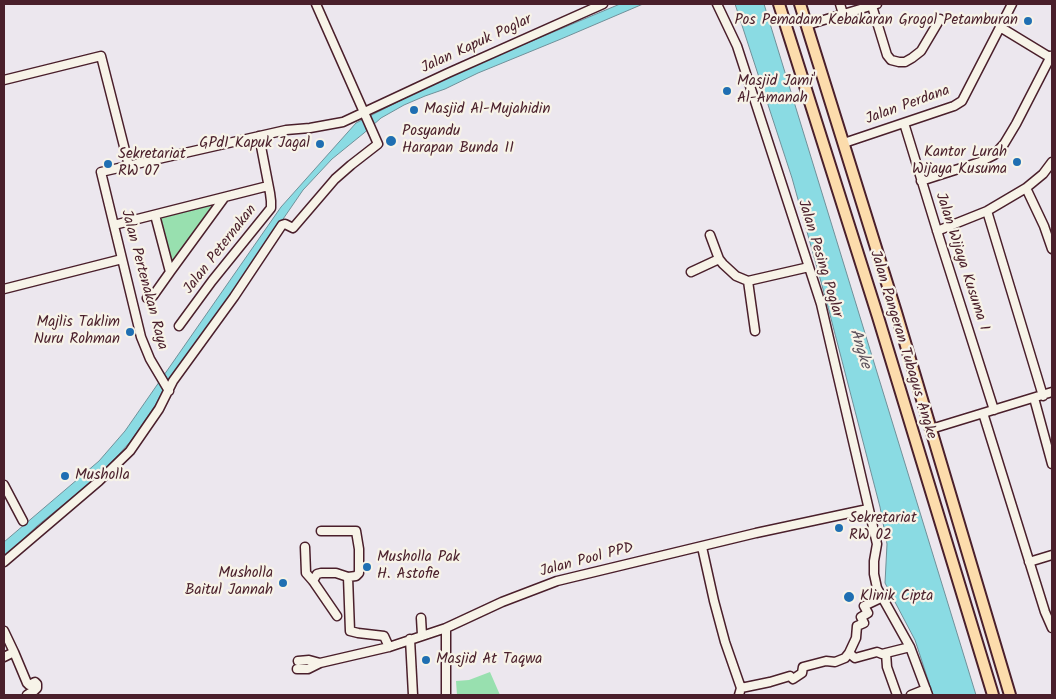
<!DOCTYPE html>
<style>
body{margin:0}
#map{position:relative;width:1056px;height:699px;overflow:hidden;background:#ece7ee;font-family:Kalam,sans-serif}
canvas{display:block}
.frame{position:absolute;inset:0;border:5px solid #4a1f2b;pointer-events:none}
</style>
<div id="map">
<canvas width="1056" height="699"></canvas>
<div class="frame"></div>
</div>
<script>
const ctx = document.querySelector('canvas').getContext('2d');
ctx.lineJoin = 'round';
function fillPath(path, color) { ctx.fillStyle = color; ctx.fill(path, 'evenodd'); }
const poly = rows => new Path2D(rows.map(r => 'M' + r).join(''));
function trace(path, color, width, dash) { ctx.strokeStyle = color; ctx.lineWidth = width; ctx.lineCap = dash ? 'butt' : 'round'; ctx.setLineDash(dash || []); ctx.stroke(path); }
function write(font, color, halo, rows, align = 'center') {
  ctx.font = font + ' Kalam,sans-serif'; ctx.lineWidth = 4.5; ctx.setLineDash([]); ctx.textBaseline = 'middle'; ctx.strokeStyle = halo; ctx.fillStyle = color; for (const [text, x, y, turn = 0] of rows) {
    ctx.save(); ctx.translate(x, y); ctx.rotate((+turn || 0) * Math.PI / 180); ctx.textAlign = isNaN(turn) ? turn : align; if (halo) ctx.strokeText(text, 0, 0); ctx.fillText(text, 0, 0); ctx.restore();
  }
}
fillPath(poly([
 [212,202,213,210,177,261,169,261,156,216],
 [490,672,500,695,457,695,456,681,469,680]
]), '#98e0af');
const water = poly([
 [620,4,643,4,561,39,478,73,445,89,425,96,404,105,381,118,364,133,332,159,303,190,130,442,101,474,37,526,4,557,4,542,99,461,125,431,281,207,356,123,439,81,477,64,620,4],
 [735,4,764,4,976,695,933,695,915,640,885,583,887,544,880,507,828,307,792,178,735,4]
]);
fillPath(water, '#8adbe3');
trace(water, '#709099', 1);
const minor = poly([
 [717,4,737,46,821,304,877,544,874,561,874,574,877,588,910,647,928,695],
 [840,4,843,14],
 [872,6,887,55,891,60,899,62,905,62,912,58,921,51,940,19],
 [807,25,877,4],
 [1000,27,1046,55,1052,57],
 [4,80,101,56,129,166],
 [904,123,939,237,994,410],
 [844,143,954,106,962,101,1012,4],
 [921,181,980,162,994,155,1004,144,1016,124,1051,56],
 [1026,188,1044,226,1052,249],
 [987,211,1043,396],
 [114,225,268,186],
 [937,231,987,211,1026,188,1043,174,1052,162],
 [710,235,719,259,723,264,736,276,748,281],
 [170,272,224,198],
 [691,272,719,259],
 [4,289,122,259],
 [147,298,153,296,170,272,155,215],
 [179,326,212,281,271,208,271,201,270,193,259,136],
 [755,331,748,281,809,267],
 [169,391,150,359,141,337,101,172,286,130,310,128,343,122,448,73,603,4],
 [1034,398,1052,464],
 [983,413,1045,612,1052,628],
 [931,429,1052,392],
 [4,485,23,521],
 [305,547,306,573,313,581,337,616],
 [702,547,714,601,725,642,741,688,739,695],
 [4,562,99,481,130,451,159,409,173,381,234,297,282,225,285,224,293,228,335,179,351,165,378,144,316,4],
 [1029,562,1052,555],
 [348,577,350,631,358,633,384,636,389,647],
 [313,581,317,574,321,573,336,573,348,577,356,576,359,573,359,549,356,531,321,531],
 [421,618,422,635],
 [446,628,446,695],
 [4,631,14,652,27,683,29,685,35,682,37,684,37,688,35,690,27,695],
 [410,639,413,695],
 [849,653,855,658,877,652,882,654,910,647],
 [886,653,887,667,897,695],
 [4,657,14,652],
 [298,661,309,660,320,663],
 [297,669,308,669,320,663,389,647,446,628,502,602,557,581,756,533,868,509],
 [741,688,770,682,790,676,793,679,802,673,803,667,826,661,835,662,845,658,849,653,856,638,857,626,864,623,861,617,868,613,864,606,883,597],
 [911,695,926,689]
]);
const major = poly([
 [779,4,878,317,993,695],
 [800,4,896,312,1010,695]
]);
trace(minor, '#4a1f2b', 11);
trace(major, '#4a1f2b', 14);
trace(minor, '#f7f3e8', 8);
trace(major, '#fcdcac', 10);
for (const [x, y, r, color] of [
 [1028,21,5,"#1f6fb2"],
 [727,91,5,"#1f6fb2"],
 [414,110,5,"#1f6fb2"],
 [391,141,6,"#1f6fb2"],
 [320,144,5,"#1f6fb2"],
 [1017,162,5,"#1f6fb2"],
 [108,164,5,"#1f6fb2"],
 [130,332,5,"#1f6fb2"],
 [65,476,5,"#1f6fb2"],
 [839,528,5,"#1f6fb2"],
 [367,567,5,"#1f6fb2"],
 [283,583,5,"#1f6fb2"],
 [849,597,6,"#1f6fb2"],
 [426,660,5,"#1f6fb2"]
]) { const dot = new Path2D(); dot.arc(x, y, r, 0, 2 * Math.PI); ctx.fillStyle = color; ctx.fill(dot); trace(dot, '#f7f3e8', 2); }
write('15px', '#4a1f2b', '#f7f3e8', [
 ["Pos Pemadam Kebakaran Grogol Petamburan",1018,21,"right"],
 ["Masjid Jami'",737,82],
 ["Al-Amanah",737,99],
 ["Masjid Al-Mujahidin",424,110],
 ["Posyandu",402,132],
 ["Harapan Bunda II",402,149],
 ["GPdI Kapuk Jagal",310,144,"right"],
 ["Kantor Lurah",1007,153,"right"],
 ["Wijaya Kusuma",1007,170,"right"],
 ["Sekretariat",118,155],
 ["RW 07",118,172],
 ["Majlis Taklim",120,323,"right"],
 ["Nuru Rohman",120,340,"right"],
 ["Musholla",75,476],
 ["Sekretariat",849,519],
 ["RW 02",849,536],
 ["Musholla Pak",377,558],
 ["H. Astofie",377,575],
 ["Musholla",273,574,"right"],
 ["Baitul Jannah",273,591,"right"],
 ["Klinik Cipta",860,597],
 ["Masjid At Taqwa",436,660]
], 'left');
write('15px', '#4a1f2b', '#f7f3e8', [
 ["Jalan Kapuk Poglar",477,45,-25],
 ["Jalan Perdana",908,106,-20],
 ["Jalan Peternakan",221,250,-52],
 ["Jalan Pesing Poglar",819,259,73],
 ["Jalan Wijaya Kusuma I",961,262,72],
 ["Jalan Pertenakan Raya",143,280,75],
 ["Jalan Pangeran Tubagus Angke",902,345,73],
 ["Jalan Pool PPD",587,561,-15]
]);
write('italic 16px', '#5a4e59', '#f7f3e8', [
 ["Angke",859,349,73]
]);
</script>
